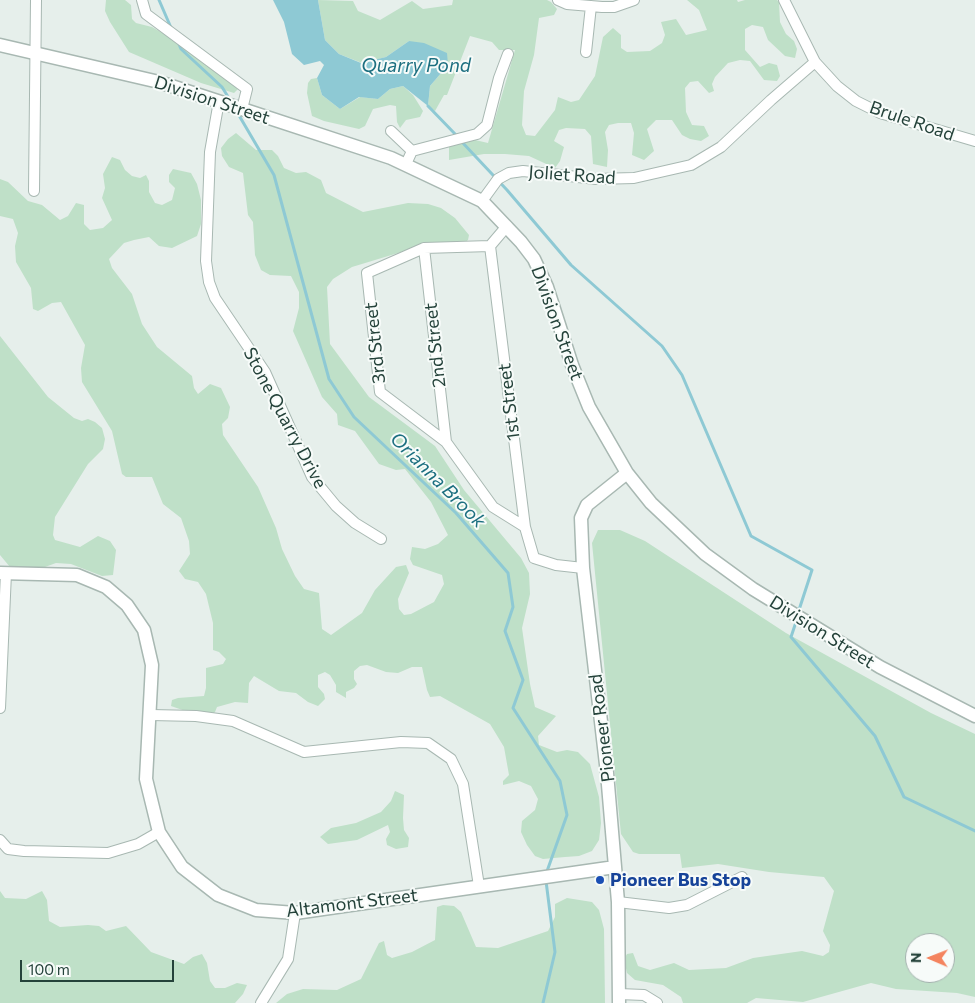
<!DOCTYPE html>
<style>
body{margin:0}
#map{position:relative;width:975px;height:1003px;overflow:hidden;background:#e6efeb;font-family:Commissioner,sans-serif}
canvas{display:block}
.north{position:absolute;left:905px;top:933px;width:50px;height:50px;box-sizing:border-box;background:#f7fbf9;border:1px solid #a3b1ad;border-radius:50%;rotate:271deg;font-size:14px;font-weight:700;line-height:20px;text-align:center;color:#24423a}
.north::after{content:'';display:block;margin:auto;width:18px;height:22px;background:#f4845f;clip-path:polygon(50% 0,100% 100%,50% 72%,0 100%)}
.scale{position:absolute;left:20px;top:960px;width:154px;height:22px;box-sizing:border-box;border:2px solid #24423a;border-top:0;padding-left:6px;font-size:15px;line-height:18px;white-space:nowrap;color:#24423a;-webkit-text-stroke:4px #f7fbf9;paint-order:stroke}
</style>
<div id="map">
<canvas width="975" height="1003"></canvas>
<div class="north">N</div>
<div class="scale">100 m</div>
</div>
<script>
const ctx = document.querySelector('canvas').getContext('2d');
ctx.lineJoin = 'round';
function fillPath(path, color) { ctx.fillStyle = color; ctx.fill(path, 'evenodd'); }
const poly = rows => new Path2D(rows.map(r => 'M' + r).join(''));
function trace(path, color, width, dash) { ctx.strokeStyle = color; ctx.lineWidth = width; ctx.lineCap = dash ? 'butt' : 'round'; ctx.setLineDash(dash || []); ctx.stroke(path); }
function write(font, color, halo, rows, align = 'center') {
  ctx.font = font + ' Commissioner,sans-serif'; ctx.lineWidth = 4; ctx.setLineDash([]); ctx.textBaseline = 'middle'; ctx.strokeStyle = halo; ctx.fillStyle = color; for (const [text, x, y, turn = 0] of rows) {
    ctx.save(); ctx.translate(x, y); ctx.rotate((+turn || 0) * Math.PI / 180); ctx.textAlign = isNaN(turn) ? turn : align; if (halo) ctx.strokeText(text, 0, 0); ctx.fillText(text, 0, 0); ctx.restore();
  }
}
fillPath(poly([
 [106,0,125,0,131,5,132,19,136,23,152,27,166,35,239,88,234,93,201,83,129,52,110,22,105,11],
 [318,0,353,1,358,11,380,20,412,1,423,9,452,5,453,0,547,0,551,2,557,9,554,15,539,18,534,55,524,91,522,125,526,135,535,136,555,110,558,97,571,102,579,100,595,76,603,37,613,28,621,35,621,48,627,52,650,51,662,43,665,35,661,22,676,19,686,35,707,30,699,10,687,0,737,0,738,2,745,0,777,0,779,2,780,22,786,34,794,41,797,49,795,58,785,56,768,40,763,27,752,25,745,29,745,50,760,67,769,63,777,65,780,76,777,81,764,80,750,61,740,60,728,63,715,77,712,84,714,91,709,93,698,81,690,82,685,88,686,112,692,125,704,126,709,136,701,141,690,139,682,135,672,120,656,120,647,129,654,151,644,160,632,155,634,133,631,123,618,123,609,125,605,132,608,150,607,167,593,164,591,136,585,129,566,128,559,130,554,141,564,147,560,161,555,168,529,156,505,154,484,154,449,160,449,145,475,140,488,143,515,50,499,50,492,42,470,36,447,95,444,95,435,111,428,106,430,86,448,65,409,41,386,57,362,63,339,54,325,40],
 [317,78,322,95,340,109,360,97,378,99,390,89,403,86,413,95,423,111,420,117,406,120,400,128,397,122,396,106,390,105,373,109,365,126,359,129,324,121,312,116,307,93,308,83,311,79],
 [236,133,256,150,272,150,278,156,284,168,296,173,306,172,321,180,326,193,363,212,408,203,428,204,441,208,455,218,469,235,468,240,462,245,431,243,352,267,333,279,327,287,330,344,369,397,435,446,464,490,521,558,529,573,530,594,522,628,530,684,535,707,556,716,538,736,539,745,557,752,567,750,578,752,590,764,599,797,601,823,599,840,592,851,579,856,565,857,543,859,535,856,527,845,521,832,522,821,535,810,538,799,531,786,519,781,503,785,503,781,509,775,504,747,490,724,440,696,430,697,427,690,422,667,412,667,398,673,386,672,367,665,360,666,354,671,354,679,357,684,354,688,346,692,346,698,336,692,336,685,330,675,325,672,318,675,318,687,324,694,325,699,318,706,308,702,296,693,279,691,254,676,249,683,248,703,235,702,217,707,215,712,210,716,191,713,171,706,172,700,178,698,204,696,206,688,206,668,223,664,226,659,219,652,213,650,213,623,206,594,198,582,185,579,179,571,190,554,189,541,181,518,163,504,152,477,126,477,122,474,112,431,82,382,81,368,85,345,61,302,52,303,38,311,33,309,31,288,16,262,15,246,18,233,13,219,0,216,0,179,8,182,28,201,42,205,60,220,68,216,76,203,84,205,84,224,90,230,103,228,112,220,102,198,105,188,103,174,112,157,120,160,125,170,132,176,140,178,146,175,149,181,149,192,155,203,162,205,172,200,175,188,169,182,169,175,173,169,191,173,197,184,201,200,201,224,197,236,172,248,159,246,149,237,134,240,124,243,109,259,112,268,132,294,142,324,157,347,192,376,194,388,198,394,210,384,221,388,230,407,228,418,222,424,223,435,258,487,276,528,282,549,295,576,304,589,319,593,322,629,331,635,362,613,375,590,396,567,406,565,409,573,398,599,399,609,404,615,411,614,434,602,444,584,442,575,413,565,410,559,412,547,425,549,438,544,448,535,431,502,405,469,396,470,379,464,355,431,338,425,337,414,322,397,293,331,299,308,299,292,291,276,270,275,261,270,255,255,253,222,248,215,243,173,229,167,222,156,221,148,228,139],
 [0,336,48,397,74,418,82,421,88,419,95,422,102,428,105,439,103,449,88,464,55,517,53,535,55,540,80,547,98,536,110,541,116,550,113,575,102,576,71,564,56,563,45,567,21,569,10,567,0,555],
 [598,530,620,530,645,541,786,633,931,713,975,734,975,997,957,993,896,989,871,983,803,1002,756,998,747,1003,683,1003,681,997,663,985,635,980,627,973,624,959,627,954,633,953,638,966,650,970,674,963,689,970,726,968,753,958,802,951,823,956,829,952,830,945,823,931,834,891,824,877,769,872,718,864,682,868,680,854,639,854,633,852,621,834,592,543],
 [915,943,945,943,945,973,915,973],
 [395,791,404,795,403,818,404,830,409,838,408,847,396,849,387,845,386,839,390,832,388,825,357,840,328,844,320,837,331,828,356,823,381,812,391,801],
 [0,891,5,898,26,899,42,891,47,900,49,921,60,927,88,925,99,926,106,931,126,926,151,952,184,964,193,957,202,954,207,963,210,981,215,988,225,988,237,983,247,985,243,994,235,1003,0,1003],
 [567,898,592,902,599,910,604,929,605,1003,276,1003,287,994,303,989,337,990,361,979,379,943,384,941,387,955,392,958,412,952,435,940,437,907,443,905,454,906,461,912,476,947,498,948,548,931,555,917,555,904]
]), '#bfe0c8');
fillPath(poly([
 [273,0,318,0,325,40,339,54,361,63,386,57,409,41,424,43,447,53,448,65,430,86,428,106,403,86,390,89,378,99,359,97,340,109,322,95,317,78,324,65,320,61,304,65,292,54,284,22]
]), '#8ec9d4');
trace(poly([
 [159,0,172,30],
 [178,42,181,49,222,87,230,100],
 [428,106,457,136],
 [237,112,274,175,329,379,354,417,456,513,508,573,513,607,505,631,523,680,513,708,560,781,567,815,546,874],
 [461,141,507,190,571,265,662,346,682,375,751,536,812,570,798,613],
 [797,619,791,637,875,736,904,797,975,831],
 [543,1003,555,952,546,881]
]), '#8ec9d4', 3);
const minor = poly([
 [142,0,146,14,247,89,242,109],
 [558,0,567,4,602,7,614,7,634,0],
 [784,0,815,62,837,86,856,101,880,113,975,141],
 [586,52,591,6],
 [219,101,210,152,206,261,209,282,215,298,265,372,312,477,336,506,355,523,381,539],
 [391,131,412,151],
 [406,164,412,151,477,134,487,125,499,78,508,54],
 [34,191,36,0],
 [482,201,498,179,509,173,523,171,596,179,634,178,691,165,721,147,771,100,815,62],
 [507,226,490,246,424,248,367,273,380,392,446,442,493,507,525,527],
 [490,246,525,527,534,558,556,565,583,568],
 [424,248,446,442],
 [0,708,6,573],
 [151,715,196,716,233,721,304,752,401,742,428,743,451,759,463,784,479,886],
 [0,840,8,849,24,851,108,853,138,844,159,832],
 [618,902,669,908,687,905,742,877],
 [619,994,644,995,657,1003],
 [261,1003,288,959,295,913]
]);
const tertiary = poly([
 [0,45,159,82,242,109,391,158,482,201,521,242,534,259,547,287,572,365,589,407,627,473,651,503,705,554,753,589,880,667,975,716],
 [0,573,77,575,106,587,127,605,144,630,152,665,146,779,159,832,182,867,218,895,256,910,295,913,615,867],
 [619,1003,618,902,607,773,583,568,581,518,587,505,627,473]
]);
trace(minor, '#a8b8b2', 12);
trace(tertiary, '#a8b8b2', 15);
trace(minor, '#fff', 10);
trace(tertiary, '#fff', 12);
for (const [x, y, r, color] of [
 [600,880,5,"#1a4fb4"]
]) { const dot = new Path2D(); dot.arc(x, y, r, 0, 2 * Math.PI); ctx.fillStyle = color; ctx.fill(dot); trace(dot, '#f7fbf9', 2); }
write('18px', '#24423a', '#f7fbf9', [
 ["Division Street",212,100,18],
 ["Brule Road",912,121,19],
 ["Joliet Road",572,175,4],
 ["Division Street",557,323,70],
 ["3rd Street",375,343,-96],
 ["2nd Street",435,345,-96],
 ["1st Street",509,402,-97],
 ["Stone Quarry Drive",285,418,62],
 ["Division Street",822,632,32],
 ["Pioneer Road",602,728,-97],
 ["Altamont Street",352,903,-7]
]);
write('bold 18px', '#164399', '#f7fbf9', [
 ["Pioneer Bus Stop",610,880]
], 'left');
write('italic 19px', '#1c6f80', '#f7fbf9', [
 ["Quarry Pond",416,66],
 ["Orianna Brook",438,480,45]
]);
</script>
